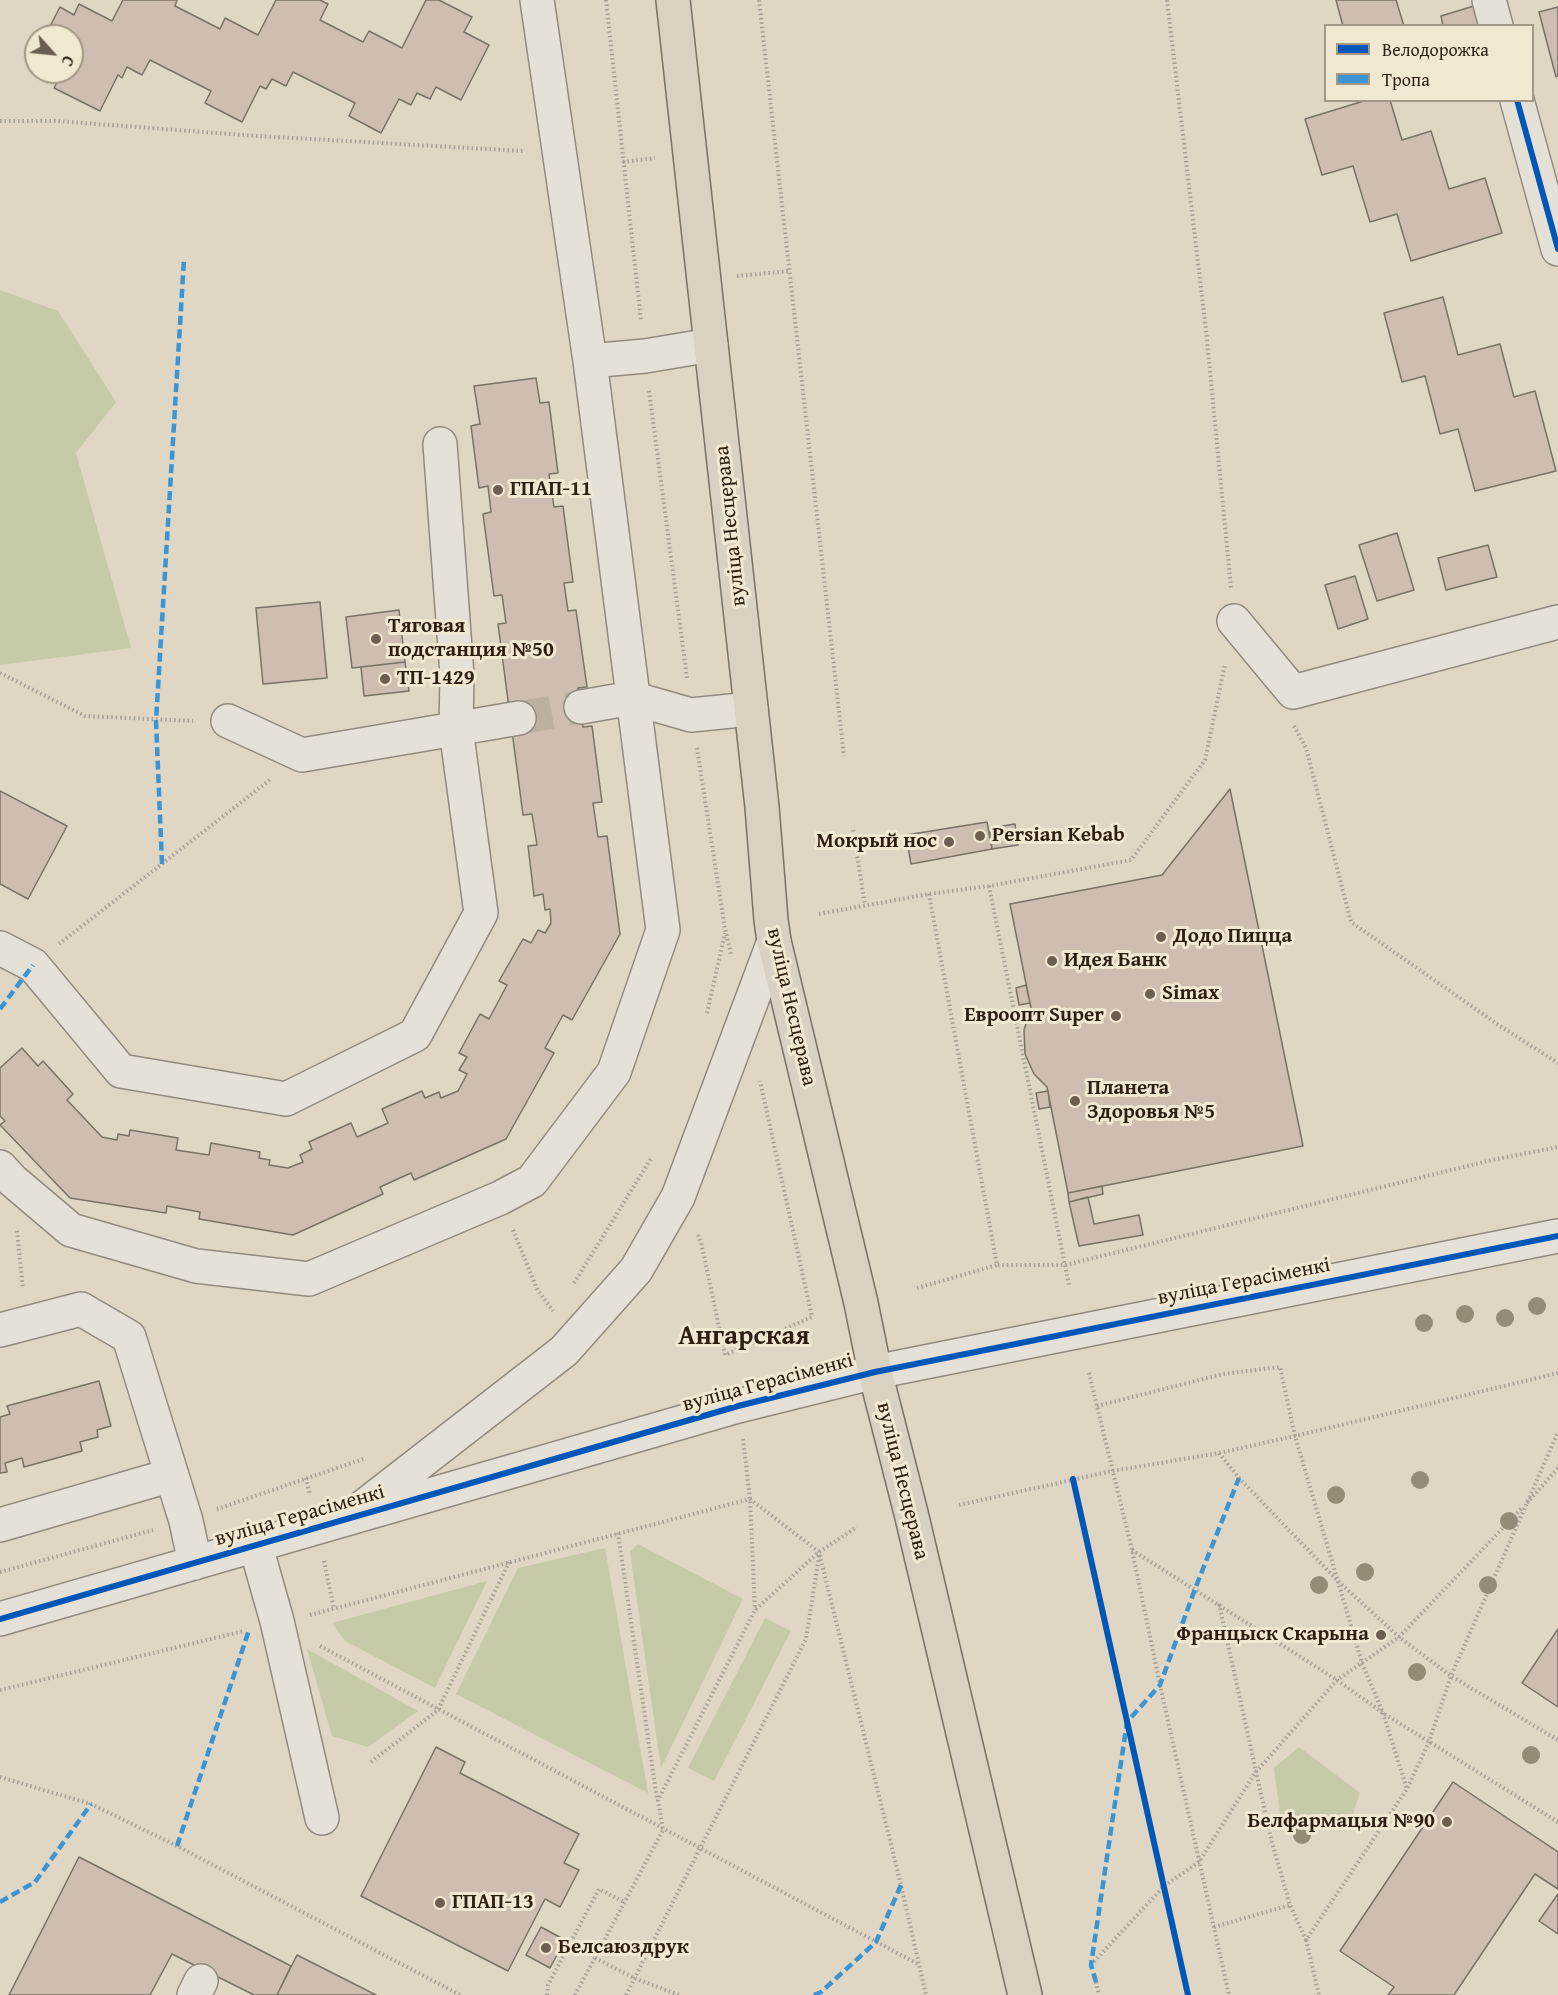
<!DOCTYPE html>
<meta charset="utf-8">
<style>
body{margin:0}
#map{position:relative;width:1558px;height:1995px;overflow:hidden;background:#dfd6c3;font-family:"Gentium Book Plus",serif}
canvas{display:block}
.legend{position:absolute;left:1324px;top:24px;width:210px;height:78px;box-sizing:border-box;background:#f1e8d1;border:2px solid #a39785;margin:0;padding:8px 10px;list-style:none;font-size:18px;color:#2e1e13}
.legend li{display:flex;align-items:center;gap:12px;height:30px}
.legend b{width:30px;border:2px solid #a39785}
.north{position:absolute;left:24px;top:24px;width:60px;height:60px;box-sizing:border-box;background:#f1e8d1;border:2px solid #a39785;border-radius:50%;rotate:117deg;font-size:16px;font-weight:700;line-height:24px;text-align:center;color:#2e1e13}
.north::after{content:'';display:block;margin:auto;width:21px;height:27px;background:#6c5e51;clip-path:polygon(50% 0,100% 100%,50% 72%,0 100%)}
</style>
<div id="map">
<canvas width="1558" height="1995"></canvas>
<ul class="legend">
<li><b style="height:8px;background:#0057b8"></b>Велодорожка</li>
<li><b style="height:8px;background:#3c94d3"></b>Тропа</li>
</ul>
<div class="north">С</div>
</div>
<script>
const ctx = document.querySelector('canvas').getContext('2d');
ctx.lineJoin = 'round';
function fillPath(path, color) { ctx.fillStyle = color; ctx.fill(path, 'evenodd'); }
const poly = rows => new Path2D(rows.map(r => 'M' + r).join(''));
function trace(path, color, width, dash) { ctx.strokeStyle = color; ctx.lineWidth = width; ctx.lineCap = dash ? 'butt' : 'round'; ctx.setLineDash(dash || []); ctx.stroke(path); }
function write(font, color, halo, rows, align = 'center') {
  ctx.font = font + ' "Gentium Book Plus",serif'; ctx.lineWidth = 6; ctx.setLineDash([]); ctx.textBaseline = 'middle'; ctx.strokeStyle = halo; ctx.fillStyle = color; for (const [text, x, y, turn = 0] of rows) {
    ctx.save(); ctx.translate(x, y); ctx.rotate((+turn || 0) * Math.PI / 180); ctx.textAlign = isNaN(turn) ? turn : align; if (halo) ctx.strokeText(text, 0, 0); ctx.fillText(text, 0, 0); ctx.restore();
  }
}
fillPath(poly([
 [0,290,58,311,116,402,76,453,131,648,0,665],
 [638,1544,743,1599,661,1768,630,1552],
 [605,1548,648,1793,456,1694,518,1568],
 [487,1581,435,1688,345,1641,332,1623],
 [765,1618,791,1631,714,1781,688,1768],
 [307,1649,418,1711,368,1747,332,1736],
 [1299,1747,1360,1793,1348,1828,1281,1821,1274,1768]
]), '#c7caa8');
const building = poly([
 [123,0,177,0,175,6,220,29,225,18,258,35,276,0,320,0,328,4,320,20,363,42,369,31,402,48,426,0,439,0,472,17,464,32,489,45,461,100,436,87,430,99,417,93,411,105,399,99,381,133,349,116,355,103,293,72,286,86,272,79,266,89,260,86,242,122,205,103,211,91,150,60,142,75,127,67,122,78,118,75,100,111,54,88,61,75,55,72,72,72,72,36,45,36,60,7,74,15,79,4,112,21,123,0],
 [1336,0,1396,0,1404,26,1343,26,1336,0],
 [1474,6,1479,26,1443,26,1441,16,1474,6],
 [1558,7,1558,76,1556,77,1539,12,1558,7],
 [1367,100,1390,100,1402,140,1431,131,1449,189,1485,178,1502,233,1411,261,1397,214,1370,222,1353,166,1322,175,1305,119,1367,100],
 [1443,297,1458,355,1500,344,1514,397,1535,391,1556,471,1475,491,1458,429,1440,434,1425,376,1402,382,1384,313,1443,297],
 [536,378,540,403,549,402,558,473,549,474,554,507,563,506,573,582,564,583,568,611,576,610,587,687,578,688,583,727,592,726,602,802,593,803,598,837,607,836,620,934,572,1020,563,1015,545,1048,554,1053,506,1139,414,1180,411,1173,380,1187,383,1194,293,1235,199,1219,200,1212,167,1206,166,1213,70,1198,0,1125,5,1121,0,1116,0,1068,22,1048,38,1066,43,1061,73,1094,67,1100,102,1137,117,1140,118,1134,129,1136,130,1130,178,1138,176,1150,209,1155,211,1143,260,1152,259,1158,270,1160,269,1165,288,1168,303,1162,300,1155,312,1149,309,1142,351,1123,357,1137,388,1123,382,1109,422,1091,425,1098,439,1092,441,1098,458,1091,467,1074,459,1070,467,1057,459,1053,480,1014,489,1019,507,985,499,981,523,939,531,943,538,930,545,933,551,923,550,909,545,910,543,894,534,896,528,846,537,845,532,814,523,815,498,624,506,623,502,595,494,596,483,514,491,512,488,486,479,488,471,426,480,424,474,386,536,378],
 [1397,533,1414,590,1377,601,1359,545,1397,533],
 [1488,545,1497,577,1446,590,1438,558,1488,545],
 [1355,576,1368,619,1338,629,1325,585,1355,576],
 [320,602,327,678,263,684,256,608,320,602],
 [399,610,405,662,352,668,346,617,399,610],
 [405,662,409,691,364,696,361,667,405,662],
 [1230,789,1303,1146,1068,1193,1047,1087,1034,1074,1025,1054,1024,1030,1031,1008,1010,904,1162,875,1230,789],
 [0,791,67,826,28,899,0,884,0,791],
 [987,822,992,849,911,864,906,835,987,822],
 [1015,824,1018,845,992,849,990,828,1015,824],
 [1026,985,1030,1003,1019,1005,1016,988,1026,985],
 [1048,1091,1050,1107,1039,1109,1036,1093,1048,1091],
 [1102,1186,1103,1194,1069,1202,1068,1193,1102,1186],
 [1088,1197,1094,1224,1139,1215,1143,1235,1079,1246,1069,1202,1088,1197],
 [99,1381,111,1426,97,1430,98,1437,80,1442,82,1451,24,1467,22,1458,5,1463,7,1472,0,1473,0,1417,10,1414,7,1406,99,1381],
 [1558,1629,1558,1707,1522,1683,1558,1629],
 [436,1747,465,1762,460,1773,579,1834,564,1863,579,1870,560,1907,545,1899,508,1971,361,1896,436,1747],
 [1453,1782,1558,1852,1558,1889,1535,1874,1454,1995,1388,1995,1394,1987,1340,1951,1453,1782],
 [79,1857,291,1966,277,1995,254,1995,172,1954,150,1995,9,1995,79,1857],
 [1558,1894,1558,1934,1539,1921,1558,1894],
 [541,1927,565,1940,550,1968,526,1955,541,1927],
 [297,1955,376,1995,277,1995,297,1955]
]);
fillPath(building, '#cdbeb1');
trace(building, '#797267', 1.5);
trace(poly([
 [519,718,581,707]
]), '#bcb1a0', 33, [33, 16]);
const minor = poly([
 [537,0,590,361,645,356,711,345],
 [1489,0,1496,26],
 [1517,100,1558,249],
 [1234,621,1293,692,1558,622],
 [581,707,632,698,691,715,751,709],
 [228,721,302,755,519,718],
 [0,948,33,965,121,1071,286,1099,415,1035,481,913,456,729,457,675,440,444],
 [0,1167,12,1180,71,1230,196,1266,309,1279,500,1198,532,1181,614,1072,663,930,590,361],
 [0,1330,81,1309,129,1337,186,1521,195,1563],
 [363,1507,564,1351,636,1270,678,1197,774,941],
 [0,1525,172,1475],
 [256,1547,277,1621,322,1818],
 [0,1619,738,1406,875,1372,1558,1236],
 [194,1995,201,1981]
]);
const major = poly([
 [673,0,762,807,771,920,774,941,861,1303,875,1372,911,1513,1025,1995]
]);
trace(minor, '#918b7f', 36);
trace(major, '#797267', 36);
trace(poly([
 [606,0,641,321],
 [759,0,844,756],
 [1167,0,1206,330,1231,588],
 [0,121,57,121,257,136,523,151],
 [623,162,655,158],
 [737,276,790,271],
 [649,391,687,678],
 [0,673,85,716,193,721],
 [1294,726,1306,748,1351,922,1500,1026,1558,1063],
 [697,748,725,929,731,954],
 [853,830,865,905],
 [989,886,1069,1285],
 [929,894,997,1265,1065,1265,1492,1160,1558,1147],
 [819,914,929,894,989,886,1131,860,1205,760,1225,664],
 [59,944,271,779],
 [707,1013,725,933],
 [513,1230,537,1289,553,1311],
 [17,1231,23,1289],
 [698,1235,701,1242,725,1355,812,1317,760,1081],
 [574,1283,652,1157],
 [917,1288,997,1265],
 [1089,1373,1132,1550,1160,1685,1229,1995],
 [1097,1406,1223,1374,1280,1367,1295,1436,1362,1663,1383,1713,1407,1789],
 [743,1439,750,1499,755,1610],
 [1219,1453,1239,1478,1339,1582,1399,1637,1451,1676,1558,1740],
 [306,1478,310,1495],
 [750,1499,819,1552,901,1885,926,1995],
 [1527,1503,1558,1468],
 [959,1505,1112,1471,1219,1453,1295,1436,1558,1373],
 [217,1509,366,1458],
 [618,1533,657,1799],
 [1132,1550,1337,1680,1383,1713,1558,1822],
 [324,1561,334,1609],
 [0,1572,153,1530],
 [1219,1604,1271,1839,1290,1905,1306,1940,1407,1789,1429,1742,1451,1676,1558,1432],
 [310,1615,750,1499],
 [320,1646,918,1964],
 [0,1690,244,1631],
 [371,1762,438,1710,509,1562],
 [0,1777,91,1804,177,1846,460,1995],
 [1214,1927,1290,1905],
 [1306,1940,1319,1995],
 [595,1958,634,1978,679,1995],
 [1091,1965,1164,1886,1199,1862,1255,1773,1337,1680,1399,1637,1522,1508],
 [1096,1982,1099,1995],
 [547,1995,548,1985,599,1889,624,1902],
 [575,1995,663,1830,658,1800,755,1610,819,1552,857,1527],
 [626,1995,806,1639,819,1556]
]), '#a49f97', 4, [1.5, 3]);
trace(minor, '#e6e1d7', 33);
trace(major, '#d9d2c3', 33);
trace(poly([
 [162,864,156,721,184,259],
 [0,1009,33,965],
 [177,1846,249,1630],
 [0,1902,35,1882,91,1804],
 [1096,1982,1091,1965,1127,1722,1160,1685,1195,1589,1239,1478],
 [814,1995,821,1992,876,1942,901,1885]
]), '#3c94d3', 4.5, [9, 4.5]);
trace(poly([
 [1517,100,1558,249],
 [1073,1479,1188,1995],
 [0,1619,738,1406,875,1372,1558,1236]
]), '#0057b8', 6);
ctx.fillStyle = '#948c77';
for (const [x, y] of [
 [1537,1306],
 [1465,1314],
 [1505,1318],
 [1424,1323],
 [1420,1480],
 [1336,1495],
 [1509,1521],
 [1365,1572],
 [1319,1585],
 [1488,1585],
 [1417,1672],
 [1531,1755],
 [1302,1835]
]) { ctx.beginPath(); ctx.arc(x, y, 9, 0, 2 * Math.PI); ctx.fill(); }
for (const [x, y, r, color] of [
 [498,490,6,"#6c5e51"],
 [376,639,6,"#6c5e51"],
 [385,679,6,"#6c5e51"],
 [980,836,6,"#6c5e51"],
 [949,842,6,"#6c5e51"],
 [1161,937,6,"#6c5e51"],
 [1052,961,6,"#6c5e51"],
 [1150,994,6,"#6c5e51"],
 [1116,1016,6,"#6c5e51"],
 [1075,1101,6,"#6c5e51"],
 [1381,1635,6,"#6c5e51"],
 [1447,1822,6,"#6c5e51"],
 [440,1903,6,"#6c5e51"],
 [546,1948,6,"#6c5e51"]
]) { const dot = new Path2D(); dot.arc(x, y, r, 0, 2 * Math.PI); ctx.fillStyle = color; ctx.fill(dot); trace(dot, '#f1e8d1', 2); }
write('bold 21px', '#2e1e13', '#f1e8d1', [
 ["ГПАП-11",510,490],
 ["Тяговая",388,627],
 ["подстанция №50",388,651],
 ["ТП-1429",397,679],
 ["Persian Kebab",992,836],
 ["Мокрый нос",937,842,"right"],
 ["Додо Пицца",1173,937],
 ["Идея Банк",1064,961],
 ["Simax",1162,994],
 ["Евроопт Super",1104,1016,"right"],
 ["Планета",1087,1089],
 ["Здоровья №5",1087,1113],
 ["Францыск Скарына",1369,1635,"right"],
 ["Белфармацыя №90",1435,1822,"right"],
 ["ГПАП-13",452,1903],
 ["Белсаюздрук",558,1948]
], 'left');
write('21px', '#2e1e13', '#f1e8d1', [
 ["вуліца Несцерава",731,526,-96],
 ["вуліца Несцерава",791,1007,77],
 ["вуліца Герасіменкі",1244,1282,-11],
 ["вуліца Герасіменкі",768,1383,-15],
 ["вуліца Несцерава",902,1481,76],
 ["вуліца Герасіменкі",300,1516,-16]
]);
write('bold 27px', '#2e1e13', '#f1e8d1', [
 ["Ангарская",744,1337]
]);
</script>
